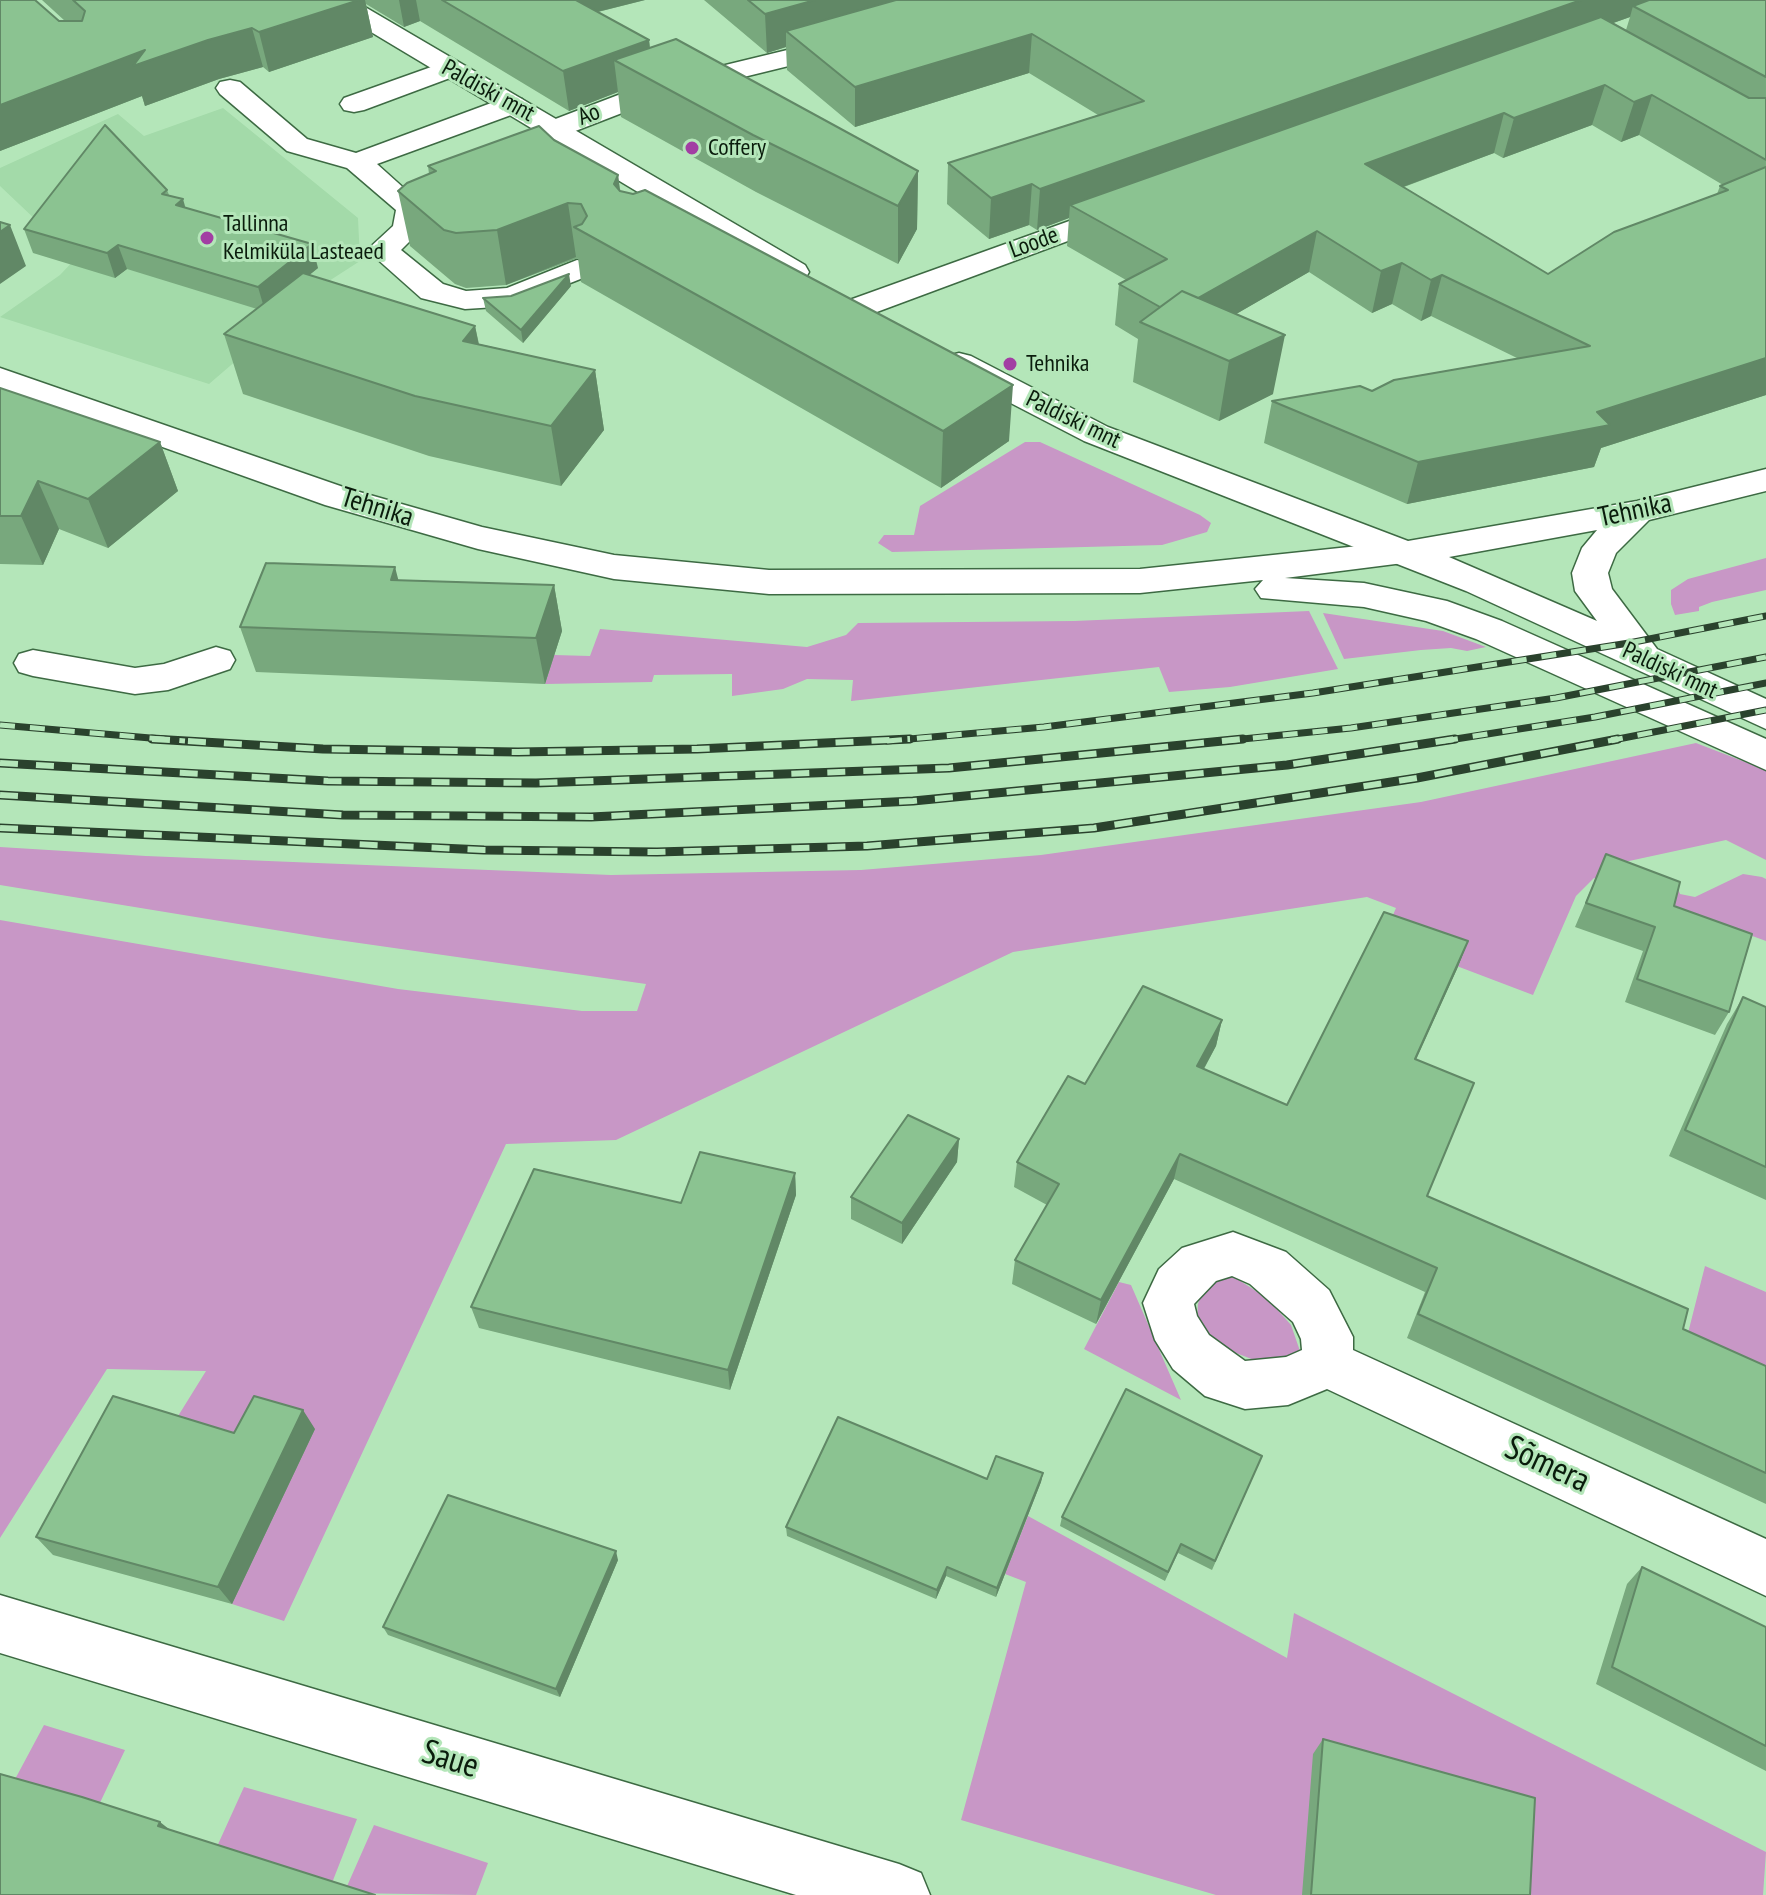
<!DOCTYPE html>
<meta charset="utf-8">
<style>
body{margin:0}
canvas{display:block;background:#b4e6b9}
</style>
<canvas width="1766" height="1895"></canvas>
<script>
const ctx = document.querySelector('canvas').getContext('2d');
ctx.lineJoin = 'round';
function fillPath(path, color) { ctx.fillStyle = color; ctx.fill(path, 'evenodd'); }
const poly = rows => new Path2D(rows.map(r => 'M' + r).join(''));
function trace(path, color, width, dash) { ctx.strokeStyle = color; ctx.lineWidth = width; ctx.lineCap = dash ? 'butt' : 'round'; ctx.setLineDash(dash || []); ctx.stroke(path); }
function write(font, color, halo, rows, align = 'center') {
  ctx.font = font + ' "PT Sans Narrow",sans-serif'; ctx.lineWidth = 6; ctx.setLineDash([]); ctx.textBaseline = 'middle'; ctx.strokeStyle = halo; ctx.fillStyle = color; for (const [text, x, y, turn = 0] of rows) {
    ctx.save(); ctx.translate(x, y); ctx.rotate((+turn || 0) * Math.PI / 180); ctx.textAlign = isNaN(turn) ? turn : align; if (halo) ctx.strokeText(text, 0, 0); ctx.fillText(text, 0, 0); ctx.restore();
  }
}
fillPath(poly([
 [223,108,358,218,360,261,329,281,209,384,0,317,60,275,76,258,0,186,0,168,118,114,144,136]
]), '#a3daa9');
fillPath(poly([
 [1025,442,1040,442,1200,515,1211,523,1207,532,1162,545,892,552,878,543,884,535,914,535,920,506],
 [1766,558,1766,590,1712,602,1699,607,1699,611,1675,615,1671,604,1671,590,1688,579],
 [1309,611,1338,669,1230,687,1169,692,1159,667,851,701,853,680,807,679,783,689,732,696,732,674,654,675,652,682,545,684,554,655,590,656,600,629,807,647,846,635,858,623,1074,621],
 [1323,613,1443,631,1486,647,1467,651,1451,648,1421,650,1344,659],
 [1696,743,1766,770,1766,860,1726,840,1606,866,1677,886,1680,894,1695,897,1743,874,1762,877,1766,879,1766,941,1594,878,1576,896,1533,995,1383,938,1396,908,1367,897,1013,952,616,1140,506,1144,284,1621,232,1604,246,1452,170,1429,206,1371,107,1369,0,1538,0,920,398,989,582,1011,637,1011,646,984,324,938,0,885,0,847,146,856,611,875,861,870,1041,855,1421,802],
 [1705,1266,1766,1292,1766,1368,1687,1337],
 [1234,1277,1267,1298,1291,1325,1300,1351,1294,1356,1277,1360,1254,1360,1213,1344,1197,1321,1198,1304,1202,1292,1216,1281],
 [1119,1282,1131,1285,1181,1400,1084,1349],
 [1028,1516,1287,1658,1294,1613,1766,1852,1763,1895,1216,1895,961,1820,1026,1582,1005,1574],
 [44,1725,125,1750,97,1809,13,1783],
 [244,1787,357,1819,330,1888,195,1895],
 [374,1825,488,1863,476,1895,344,1893]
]), '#c897c6');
const minor = poly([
 [845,36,854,38,858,44,854,50,666,96,565,135,555,137,545,135,541,129,545,123,647,84,845,36],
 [448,61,458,63,461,69,458,75,364,110,354,112,344,110,340,104,344,98,448,61],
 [230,80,240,82,307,139,356,153,502,99,512,97,522,99,526,105,522,111,377,164,426,208,422,229,401,250,443,284,466,291,507,288,577,260,588,262,592,269,588,276,512,306,465,309,421,298,367,250,393,226,396,210,347,168,287,151,220,94,216,88,220,82,230,80],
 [1125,201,1135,204,1140,210,1135,216,866,316,855,318,844,316,839,309,844,302,1125,201],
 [0,368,349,489,482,527,614,555,769,570,1140,569,1406,541,1419,545,1424,553,1419,561,1285,578,1364,583,1447,601,1502,621,1766,739,1766,770,1476,639,1426,621,1364,607,1261,598,1255,589,1263,580,1140,593,769,594,614,579,478,549,325,505,0,389,0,368],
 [216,647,230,651,235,660,230,669,168,690,135,694,33,676,19,672,14,663,19,654,33,650,135,668,164,664,216,647],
 [1233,1232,1286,1252,1329,1290,1353,1337,1353,1350,1766,1539,1766,1596,1327,1389,1288,1405,1245,1409,1205,1396,1173,1369,1155,1340,1143,1303,1159,1269,1182,1248,1233,1232],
 [1232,1276,1250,1284,1293,1322,1301,1339,1302,1350,1286,1357,1245,1361,1209,1335,1197,1316,1194,1304,1216,1281,1232,1276],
 [0,1595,899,1864,921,1873,930,1895,796,1895,0,1653,0,1595]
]);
const major = poly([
 [322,0,353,0,805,265,809,272,805,279,794,281,783,279,326,5,322,0],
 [959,353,971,356,1108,427,1408,541,1637,501,1766,469,1766,491,1649,520,1616,553,1608,573,1612,589,1657,649,1766,699,1766,729,1466,591,1084,441,947,370,943,363,947,356,959,353],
 [1597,530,1582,548,1572,573,1575,591,1597,621,1449,557,1597,530]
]);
trace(minor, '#3d6a43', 3);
trace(major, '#3d6a43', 3);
fillPath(minor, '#fff');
fillPath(major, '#fff');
const railFar1 = poly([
 [0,725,185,741],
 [887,741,1044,727,1313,693,1629,643,1766,616],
 [1223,741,1351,728,1556,698,1766,657],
 [1443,741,1595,717,1766,683],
 [1608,741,1766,710]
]);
const rail = poly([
 [152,739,323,749,518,752,697,749,910,739],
 [0,763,328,781,536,783,949,768,1243,739],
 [0,795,343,815,591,817,913,801,1287,765,1455,739],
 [0,828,484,850,657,852,867,846,1094,828,1417,778,1618,739]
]);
trace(railFar1, '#2a422d', 7);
trace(rail, '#2a422d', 9);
trace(railFar1, '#b4e6b9', 5, [15]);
trace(rail, '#b4e6b9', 6, [18]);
fillPath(poly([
 [0,0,59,21,65,21,42,0,645,0,598,12,649,40,650,48,918,171,917,229,898,264,756,192,621,117,618,92,569,111,420,21,404,27,366,4,373,37,269,72,263,67,219,79,145,106,142,96,0,151],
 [704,0,1766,0,1766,395,1601,448,1594,467,1407,504,1264,443,1272,401,1372,391,1517,358,1431,316,1421,321,1392,304,1372,313,1309,272,1236,314,1273,394,1219,421,1133,382,1138,339,1115,325,1119,284,1126,280,1067,246,1069,218,1037,230,1029,225,989,239,947,204,948,163,1098,115,1029,73,855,127,787,70,786,47,767,53],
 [1630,17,1626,30,1613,23],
 [1592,125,1621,142,1639,135,1723,185,1720,186,1717,194,1548,274,1404,187,1494,153,1503,158],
 [554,140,618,175,620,192,1009,441,941,488,581,282,578,258,506,285,466,288,455,284,410,246,398,191,429,174,428,166],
 [167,190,169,195,185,207,318,268,309,275,475,326,479,344,595,370,604,430,561,486,429,456,243,394,224,334,257,309,127,269,115,278,33,253,24,229],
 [571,286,523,343,486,311,483,298,511,296],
 [0,388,160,442,178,491,108,548,59,529,43,565,0,564],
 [399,580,554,585,562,631,545,684,256,672,240,627],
 [1606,854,1674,906,1729,1012,1715,1035,1625,1002,1643,951,1575,927],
 [1468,941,1457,969,1416,1060,1427,1196,1683,1329,1766,1366,1766,1504,1407,1338,1425,1292,1174,1179,1096,1324,1012,1284,1015,1260,1047,1205,1014,1187,1017,1162,1085,1084,1222,1020,1216,1046,1204,1069,1287,1105],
 [1743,997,1766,1007,1766,1200,1669,1156,1727,1024],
 [959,1139,957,1162,902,1244,851,1219,851,1197],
 [795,1173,796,1195,730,1390,479,1328,471,1307,681,1203],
 [315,1429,232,1604,53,1555,36,1537,234,1433],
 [1262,1456,1212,1570,1178,1553,1165,1581,1060,1526,1062,1517],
 [1043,1473,1041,1482,996,1597,946,1576,936,1599,787,1536,786,1527,987,1479],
 [618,1560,560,1697,388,1635,383,1627],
 [1642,1567,1766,1627,1766,1771,1596,1684,1627,1584],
 [1323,1739,1530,1895,1302,1895,1313,1754]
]), '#78a87d');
fillPath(poly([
 [359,0,365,0,373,37,269,72,259,32],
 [399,0,416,0,420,21,404,27],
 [550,0,645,0,553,23],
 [815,0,955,0,786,31,786,47,767,53,765,14],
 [1581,0,1678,0,1633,6,1630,17,1084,213,1070,205,1069,218,1037,230,1040,189],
 [252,28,263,67,219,79,145,106,142,96,0,151,0,105,145,50,208,40],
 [1032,34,1029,73,855,127,855,87],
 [649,40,653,80,614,60,618,92,569,111,563,71],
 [1605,85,1592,125,1503,158,1514,118],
 [1652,95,1639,135,1621,142,1634,102],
 [1504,113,1494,153,1357,204,1365,164],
 [918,171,917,229,898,264,898,206],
 [618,175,625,229,614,184],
 [1032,184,1029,225,989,239,991,198],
 [183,199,190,224,176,205],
 [568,203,576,257,506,285,497,230],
 [10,225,26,266,0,284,0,232],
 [1317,231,1309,272,1186,343,1170,313],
 [312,244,318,268,265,311,258,287],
 [118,245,127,269,115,278,107,253],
 [1402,263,1392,304,1372,313,1381,271],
 [569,274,571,286,523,343,521,330],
 [1442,275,1431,316,1421,321,1431,280],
 [475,326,487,386,463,341],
 [1285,335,1273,394,1219,421,1229,361],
 [1766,358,1766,395,1601,448,1594,467,1407,504,1418,462,1597,412],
 [595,370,604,430,561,486,551,426],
 [1013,385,1009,441,941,488,943,431],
 [160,442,178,491,108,548,88,499],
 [38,481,59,529,43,565,21,516],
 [395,567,407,613,391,580],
 [554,585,562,631,545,684,536,638],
 [1468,941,1457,969,1404,1085,1415,1059],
 [1222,1020,1216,1046,1191,1092,1197,1066],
 [959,1139,957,1162,902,1244,902,1223],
 [1180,1154,1174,1179,1096,1324,1101,1300],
 [795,1173,796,1195,730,1390,728,1370],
 [303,1410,315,1429,232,1604,218,1587],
 [1043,1473,1041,1482,996,1597,997,1588],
 [616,1551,618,1560,560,1697,556,1689],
 [947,1567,946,1576,936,1599,937,1590],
 [160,1822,174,1833,158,1826]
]), '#618866');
const building = poly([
 [0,0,35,0,59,21,82,21,85,11,73,0,359,0,259,32,252,28,208,40,133,66,145,50,0,105,0,0],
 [442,0,576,0,649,40,563,71,442,0],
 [748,0,815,0,765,14,748,0],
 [896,0,1581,0,1040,189,1032,184,991,198,948,163,1144,101,1032,34,855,87,786,31,896,0],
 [1649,0,1766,0,1766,77,1633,6,1649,0],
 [1601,17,1749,98,1766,98,1766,160,1652,95,1634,102,1605,85,1514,118,1504,113,1365,164,1548,274,1614,232,1728,190,1720,186,1766,167,1766,358,1597,412,1610,425,1418,462,1272,401,1360,386,1372,391,1394,380,1590,346,1442,275,1431,280,1402,263,1381,271,1317,231,1198,298,1182,291,1160,307,1119,284,1167,259,1070,205,1601,17],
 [676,39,918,171,898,206,753,135,614,60,676,39],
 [105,125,167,190,162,194,183,199,176,205,312,244,258,287,118,245,107,253,24,229,105,125],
 [539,126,554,140,618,175,614,184,620,191,633,194,645,190,1013,385,943,431,574,227,582,224,587,216,581,204,568,203,497,230,456,233,444,230,398,191,407,183,436,171,428,166,539,126],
 [0,222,10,225,0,232,0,222],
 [303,273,475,326,463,341,595,370,551,426,415,396,224,334,303,273],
 [569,274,521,330,483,298,511,296,569,274],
 [1182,291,1285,335,1229,361,1140,322,1182,291],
 [0,388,160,442,88,499,38,481,21,516,0,516,0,388],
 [266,563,395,567,391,580,554,585,536,638,240,627,266,563],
 [1606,854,1680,882,1674,906,1752,934,1729,1012,1637,979,1655,927,1586,903,1606,854],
 [1384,912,1468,941,1415,1059,1474,1083,1427,1196,1688,1309,1683,1329,1766,1366,1766,1473,1418,1314,1437,1268,1180,1154,1101,1300,1015,1260,1059,1184,1017,1162,1068,1076,1085,1084,1143,986,1222,1020,1197,1066,1287,1105,1384,912],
 [1743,997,1766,1007,1766,1167,1685,1130,1743,997],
 [908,1115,959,1139,902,1223,851,1197,908,1115],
 [700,1152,795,1173,728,1370,471,1307,534,1169,681,1203,700,1152],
 [1126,1389,1262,1456,1215,1561,1181,1544,1168,1572,1062,1517,1126,1389],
 [113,1396,234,1433,254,1396,303,1410,218,1587,36,1537,113,1396],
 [838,1417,987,1479,996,1456,1043,1473,997,1588,947,1567,937,1590,786,1527,838,1417],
 [448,1495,616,1551,556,1689,383,1627,448,1495],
 [1642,1567,1766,1627,1766,1746,1612,1667,1642,1567],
 [1323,1739,1535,1798,1530,1895,1311,1895,1323,1739],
 [0,1774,82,1797,160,1822,158,1826,375,1895,0,1895,0,1774]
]);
fillPath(building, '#8bc391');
trace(building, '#618866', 2);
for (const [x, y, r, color] of [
 [692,148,8,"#a23ea3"],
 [207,238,8,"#a23ea3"],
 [1010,364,8,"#a23ea3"]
]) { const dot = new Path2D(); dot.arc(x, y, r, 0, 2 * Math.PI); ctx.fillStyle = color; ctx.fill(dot); trace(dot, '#b4e6b9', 3); }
write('24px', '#0a1c0c', '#b4e6b9', [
 ["Paldiski mnt",488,91,29],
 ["Ao",589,115,-21],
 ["Loode",1034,243,-20],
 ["Paldiski mnt",1073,420,26],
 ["Paldiski mnt",1670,671,25]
]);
write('24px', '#0a1c0c', '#b4e6b9', [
 ["Coffery",708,148],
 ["Tallinna",223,224],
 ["Kelmiküla Lasteaed",223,252],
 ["Tehnika",1026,364]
], 'left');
write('28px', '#0a1c0c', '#b4e6b9', [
 ["Tehnika",377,508,17],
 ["Tehnika",1635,511,-12]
]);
write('34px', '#0a1c0c', '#b4e6b9', [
 ["Sõmera",1547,1465,25],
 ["Saue",450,1760,17]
]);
</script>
